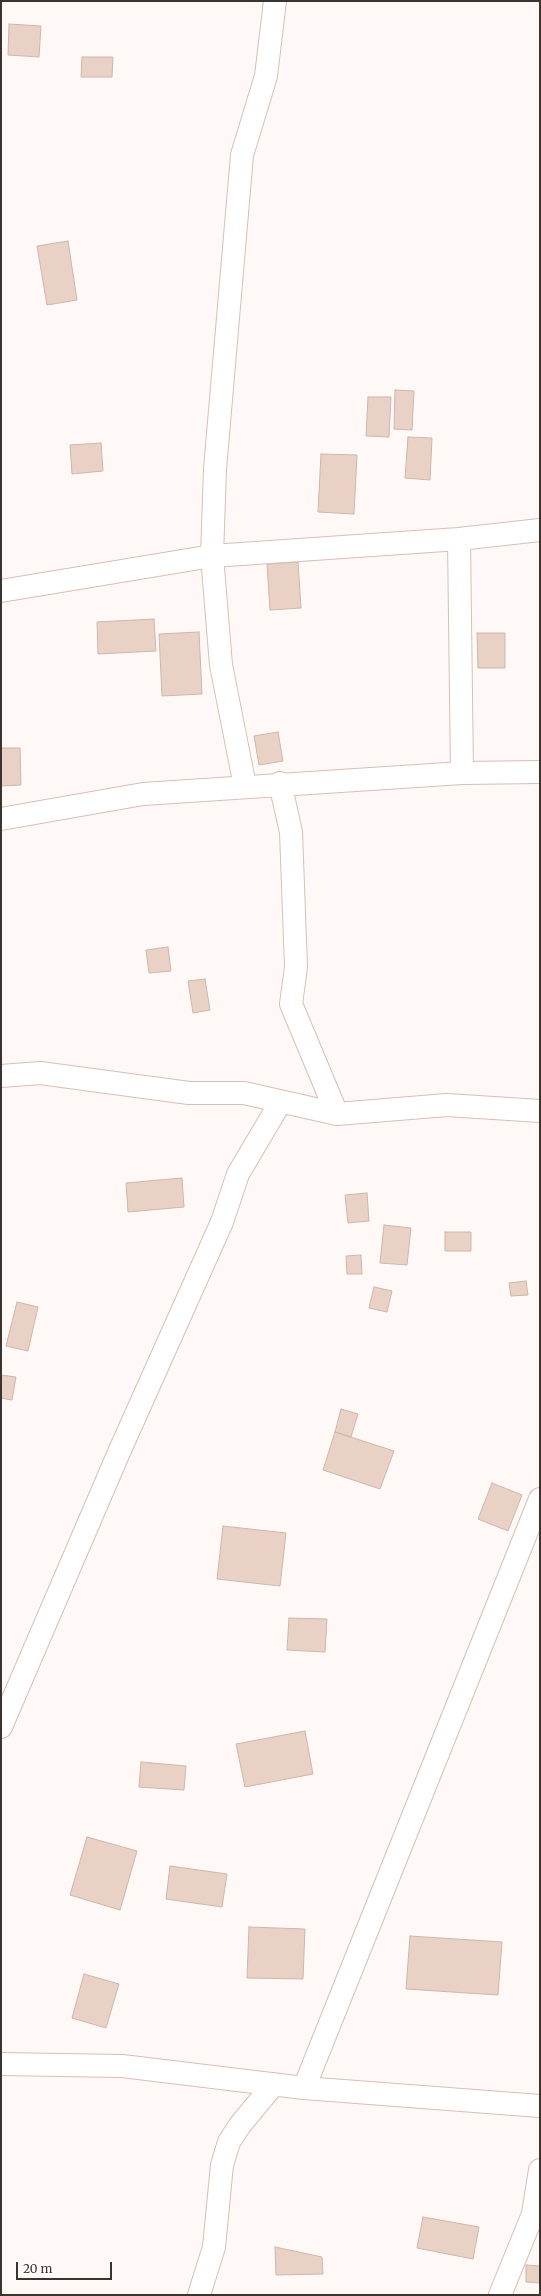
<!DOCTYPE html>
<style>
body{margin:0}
#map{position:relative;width:541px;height:2296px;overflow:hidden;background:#fef9f6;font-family:Merriweather,serif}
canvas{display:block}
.frame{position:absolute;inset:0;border:2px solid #3c332f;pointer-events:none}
.scale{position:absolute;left:16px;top:2262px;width:96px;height:18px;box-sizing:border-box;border:2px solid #3c332f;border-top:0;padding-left:5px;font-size:12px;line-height:14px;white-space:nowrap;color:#3c332f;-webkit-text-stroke:3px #fff;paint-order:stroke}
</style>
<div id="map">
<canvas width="541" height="2296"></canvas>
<div class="frame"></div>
<div class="scale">20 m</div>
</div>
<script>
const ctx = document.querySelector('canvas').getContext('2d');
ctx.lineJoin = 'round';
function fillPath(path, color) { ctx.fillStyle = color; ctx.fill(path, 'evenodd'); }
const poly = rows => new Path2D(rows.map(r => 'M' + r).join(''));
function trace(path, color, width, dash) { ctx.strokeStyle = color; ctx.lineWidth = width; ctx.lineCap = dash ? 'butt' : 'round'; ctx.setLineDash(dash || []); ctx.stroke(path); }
const building = poly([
 [9,24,41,26,39,57,8,55,9,24],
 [82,57,113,57,112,77,81,77,82,57],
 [68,241,77,300,47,305,37,246,68,241],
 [395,390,414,391,412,430,394,429,395,390],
 [368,397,391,397,389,437,366,436,368,397],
 [408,437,432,438,430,480,405,478,408,437],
 [101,443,103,471,72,474,70,445,101,443],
 [321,454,357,455,354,514,318,512,321,454],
 [298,562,301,608,270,610,267,564,298,562],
 [154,619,156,651,98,654,97,622,154,619],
 [199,632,202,694,162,696,159,634,199,632],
 [477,633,505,633,505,668,478,668,477,633],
 [278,732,283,761,259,765,254,736,278,732],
 [1,748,20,748,21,785,1,786,1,748],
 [168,947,171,971,149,973,146,950,168,947],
 [205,979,210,1010,193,1013,188,981,205,979],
 [182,1178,184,1207,128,1212,126,1183,182,1178],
 [367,1193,369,1221,348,1223,345,1195,367,1193],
 [384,1225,411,1228,407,1265,380,1263,384,1225],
 [445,1232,471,1232,471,1251,445,1251,445,1232],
 [361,1255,362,1274,347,1274,346,1256,361,1255],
 [526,1281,528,1295,511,1296,509,1283,526,1281],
 [374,1287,392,1291,387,1312,369,1308,374,1287],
 [17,1302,38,1307,28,1351,6,1346,17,1302],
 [1,1375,16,1377,12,1400,1,1398,1,1375],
 [341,1409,358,1414,351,1437,335,1432,341,1409],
 [335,1432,394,1451,380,1489,323,1470,335,1432],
 [492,1483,522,1495,508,1531,478,1519,492,1483],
 [223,1526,286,1533,280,1586,217,1579,223,1526],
 [289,1618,327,1619,325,1652,287,1650,289,1618],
 [305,1731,313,1774,245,1787,236,1744,305,1731],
 [141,1762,186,1766,184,1790,139,1787,141,1762],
 [87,1837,137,1851,120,1910,70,1895,87,1837],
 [170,1866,227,1874,222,1907,166,1899,170,1866],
 [249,1927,305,1929,303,1979,247,1978,249,1927],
 [410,1936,502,1942,498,1995,406,1989,410,1936],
 [84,1974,119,1984,106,2028,72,2018,84,1974],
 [423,2217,479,2227,473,2259,417,2248,423,2217],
 [275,2247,322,2257,323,2274,276,2275,275,2247],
 [526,2265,540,2266,540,2283,526,2282,526,2265]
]);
fillPath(building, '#e9d1c6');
trace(building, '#ceb6ac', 1);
const minor = poly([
 [1,591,212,556,459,539],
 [462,773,459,539,540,530],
 [280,783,291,832,296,967,291,1004,337,1114],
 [245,786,221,665,212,556,215,469,242,155,266,76,275,1],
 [1,819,143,794,462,773,540,772],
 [1,1076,40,1073,189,1093,244,1093,337,1114,447,1105,540,1111],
 [1,1727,120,1450,222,1222,238,1174,280,1103],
 [1,2064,122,2066,304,2088,540,2106],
 [304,2088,540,1499],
 [199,2295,214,2247,222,2165,229,2142,240,2125,274,2084],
 [500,2295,533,2214,540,2170]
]);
trace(minor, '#d7bfb5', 24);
trace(minor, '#fff', 22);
</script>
